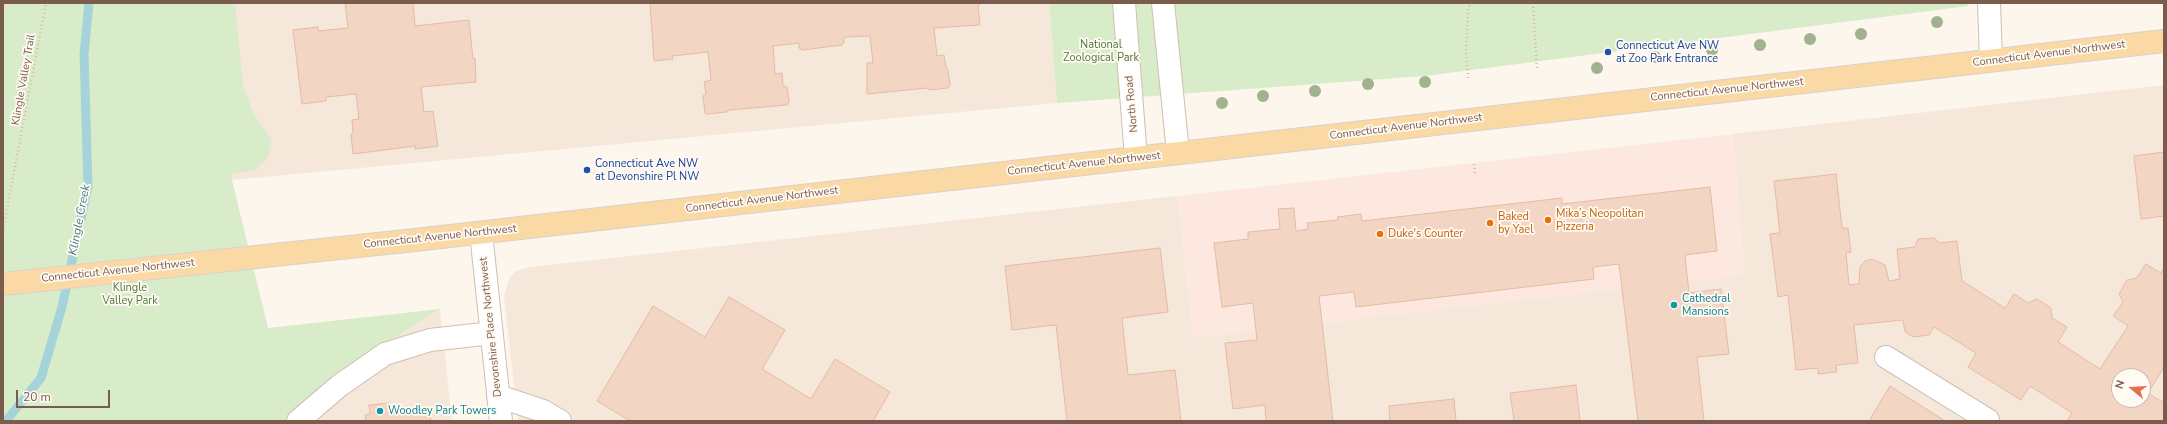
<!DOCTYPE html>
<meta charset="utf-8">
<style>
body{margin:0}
#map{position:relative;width:2167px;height:424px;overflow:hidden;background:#fdf6ec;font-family:"Nunito Sans",sans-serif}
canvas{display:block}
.frame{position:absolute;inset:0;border:4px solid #7a5c4d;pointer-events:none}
.north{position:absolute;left:2111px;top:368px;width:40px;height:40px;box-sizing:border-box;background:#fffaf3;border:1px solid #cabbb1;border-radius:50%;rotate:288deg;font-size:11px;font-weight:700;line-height:16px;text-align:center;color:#7a5c4d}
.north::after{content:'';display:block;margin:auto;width:14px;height:18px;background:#e76f51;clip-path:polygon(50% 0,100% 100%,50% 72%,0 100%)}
.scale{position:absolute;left:16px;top:390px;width:94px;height:18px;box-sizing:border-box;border:2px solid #7a5c4d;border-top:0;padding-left:5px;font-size:12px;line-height:14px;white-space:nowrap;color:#7a5c4d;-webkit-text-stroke:3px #fffaf3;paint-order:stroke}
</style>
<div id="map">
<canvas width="2167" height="424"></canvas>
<div class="frame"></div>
<div class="north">N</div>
<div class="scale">20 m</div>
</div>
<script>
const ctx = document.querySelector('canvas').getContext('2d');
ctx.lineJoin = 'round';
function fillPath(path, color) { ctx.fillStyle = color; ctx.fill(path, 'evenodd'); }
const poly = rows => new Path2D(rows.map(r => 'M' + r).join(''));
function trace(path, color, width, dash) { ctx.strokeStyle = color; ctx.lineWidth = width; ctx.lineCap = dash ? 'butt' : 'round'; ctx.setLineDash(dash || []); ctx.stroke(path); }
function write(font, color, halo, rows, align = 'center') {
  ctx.font = font + ' "Nunito Sans",sans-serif'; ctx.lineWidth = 3.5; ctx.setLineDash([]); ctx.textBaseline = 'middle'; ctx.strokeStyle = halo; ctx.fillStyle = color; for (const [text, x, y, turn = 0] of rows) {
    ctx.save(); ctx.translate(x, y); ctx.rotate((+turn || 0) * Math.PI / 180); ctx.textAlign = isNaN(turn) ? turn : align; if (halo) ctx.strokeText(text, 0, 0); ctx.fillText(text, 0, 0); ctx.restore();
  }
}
fillPath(poly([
 [232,3,1049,3,1057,103,232,180,234,115],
 [2164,85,2164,421,518,421,504,296,509,279,516,271,530,267,1177,196,1194,337,1744,275,1733,134],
 [2119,376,2143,376,2143,400,2119,400],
 [440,309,452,421,287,421,322,384]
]), '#f5e8da');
fillPath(poly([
 [1733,134,1745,275,1194,337,1177,196]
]), '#fde8e0');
fillPath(poly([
 [3,3,235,3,243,85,254,115,272,140,268,158,255,170,232,174,232,180,268,328,440,309,322,384,287,421,3,421],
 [1049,3,1968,3,1968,6,1425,76,1057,103]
]), '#d8ecc9');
trace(poly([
 [6,421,41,378,62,307,88,186,84,54,89,3]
]), '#a5d3da', 9);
const building = poly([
 [345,3,413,3,415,26,469,20,473,59,475,58,476,82,421,87,424,112,433,111,438,146,415,149,415,146,353,154,351,134,353,133,352,120,359,119,356,94,326,97,326,101,302,104,293,30,318,27,318,31,348,28,345,3],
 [650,3,980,3,978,7,980,25,934,28,937,56,944,55,946,67,948,70,950,85,948,88,930,90,927,88,867,94,867,63,873,63,870,36,844,37,844,42,842,45,803,50,799,48,799,43,773,46,775,74,782,73,783,86,787,87,789,101,787,105,729,110,727,112,707,114,705,113,703,96,706,93,704,82,711,80,708,52,672,56,673,59,654,61,650,3],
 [2164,152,2164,216,2141,219,2134,156,2164,152],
 [1836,174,1842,228,1848,228,1851,252,1846,253,1849,285,1859,284,1860,267,1865,261,1872,259,1885,265,1889,281,1900,279,1897,249,1915,247,1918,239,1934,238,1940,243,1957,241,1962,281,2005,308,2014,294,2028,303,2037,299,2051,308,2052,318,2067,327,2058,342,2100,369,2128,326,2113,316,2123,302,2119,294,2127,280,2137,278,2146,264,2161,273,2164,268,2164,367,2148,393,2164,403,2164,421,2067,421,2072,413,2030,386,2021,400,1968,367,1976,353,1934,327,1929,335,1913,337,1905,332,1903,320,1854,325,1858,363,1836,365,1837,372,1818,374,1818,368,1796,370,1788,295,1778,297,1770,234,1780,233,1774,181,1836,174],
 [2119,376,2143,376,2143,400,2119,400,2119,376],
 [1710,187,1717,251,1685,255,1689,293,1721,289,1729,354,1697,357,1704,421,1638,421,1619,264,1593,267,1594,279,1356,307,1354,292,1319,296,1333,421,1266,421,1265,405,1233,409,1225,343,1257,340,1253,303,1222,307,1214,243,1248,239,1248,232,1280,229,1278,209,1294,208,1296,231,1308,229,1307,223,1338,220,1337,217,1361,214,1362,221,1562,198,1562,204,1710,187],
 [1160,248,1168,312,1122,318,1128,375,1175,370,1181,421,1067,421,1056,325,1012,330,1005,266,1160,248],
 [729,297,785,330,762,369,811,399,835,359,890,392,873,421,630,421,597,401,653,306,705,337,729,297],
 [1576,385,1580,421,1514,421,1510,393,1576,385],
 [1890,386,1945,421,1873,421,1870,419,1890,386],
 [1454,399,1456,421,1390,421,1389,406,1454,399],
 [389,403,390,414,429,409,431,421,366,421,365,415,370,414,369,405,389,403]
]);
fillPath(building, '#f3d5c3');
trace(building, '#e6bba3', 1);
const minor = poly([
 [1124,3,1136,158],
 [1163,3,1178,153],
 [1989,3,1991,60],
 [481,233,501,421],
 [1886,357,1988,420,1987,421],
 [498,396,543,411,560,421],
 [298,421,339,386,385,354,430,340,492,333]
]);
const major = poly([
 [3,284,415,240,2164,41]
]);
trace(minor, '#d1beb0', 24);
trace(major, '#dad1cd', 24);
trace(poly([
 [1533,3,1537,70],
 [1468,78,1466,50,1468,13,1470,3],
 [1474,164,1475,174],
 [3,230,46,3]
]), '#d9b8a5', 2.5, [1, 3]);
trace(minor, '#fff', 22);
trace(major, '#fbd9a5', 22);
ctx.fillStyle = '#a0b28e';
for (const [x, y] of [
 [1937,22],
 [1861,34],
 [1810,39],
 [1760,45],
 [1712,50],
 [1655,57],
 [1597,68],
 [1425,82],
 [1368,84],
 [1315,91],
 [1263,96],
 [1222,103]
]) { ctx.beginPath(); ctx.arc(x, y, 6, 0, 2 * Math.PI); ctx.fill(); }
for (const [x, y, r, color] of [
 [1608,52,4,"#1a4fb4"],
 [587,170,4,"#1a4fb4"],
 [1548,220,4,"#e8710a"],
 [1490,223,4,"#e8710a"],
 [1380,234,4,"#e8710a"],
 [1674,305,4,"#0f9aa8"],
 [380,411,4,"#0f9aa8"]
]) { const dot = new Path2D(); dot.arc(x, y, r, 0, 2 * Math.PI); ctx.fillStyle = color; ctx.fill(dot); trace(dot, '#fffaf3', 1.5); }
write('11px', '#537a41', '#fffaf3', [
 ["National",1101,45],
 ["Zoological Park",1101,58],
 ["Klingle",130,288],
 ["Valley Park",130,301]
]);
write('11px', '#164399', '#fffaf3', [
 ["Connecticut Ave NW",1616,46],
 ["at Zoo Park Entrance",1616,59],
 ["Connecticut Ave NW",595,164],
 ["at Devonshire Pl NW",595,177]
], 'left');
write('11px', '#7a5c4d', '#fffaf3', [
 ["Connecticut Avenue Northwest",2049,54,-7],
 ["Klingle Valley Trail",24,80,-80],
 ["Connecticut Avenue Northwest",1727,90,-6],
 ["North Road",1132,104,-95],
 ["Connecticut Avenue Northwest",1406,127,-7],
 ["Connecticut Avenue Northwest",1084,164,-6],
 ["Connecticut Avenue Northwest",762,200,-7],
 ["Connecticut Avenue Northwest",440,237,-6],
 ["Connecticut Avenue Northwest",118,271,-6],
 ["Devonshire Place Northwest",491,327,-96]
]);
write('11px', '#c56008', '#fffaf3', [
 ["Mika’s Neopolitan",1556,214],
 ["Pizzeria",1556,227],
 ["Baked",1498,217],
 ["by Yael",1498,230],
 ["Duke's Counter",1388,234]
], 'left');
write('11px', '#0d838f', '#fffaf3', [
 ["Cathedral",1682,299],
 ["Mansions",1682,312],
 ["Woodley Park Towers",388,411]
], 'left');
write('italic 12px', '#437c86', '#fffaf3', [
 ["Klingle Creek",80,220,-79]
]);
</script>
